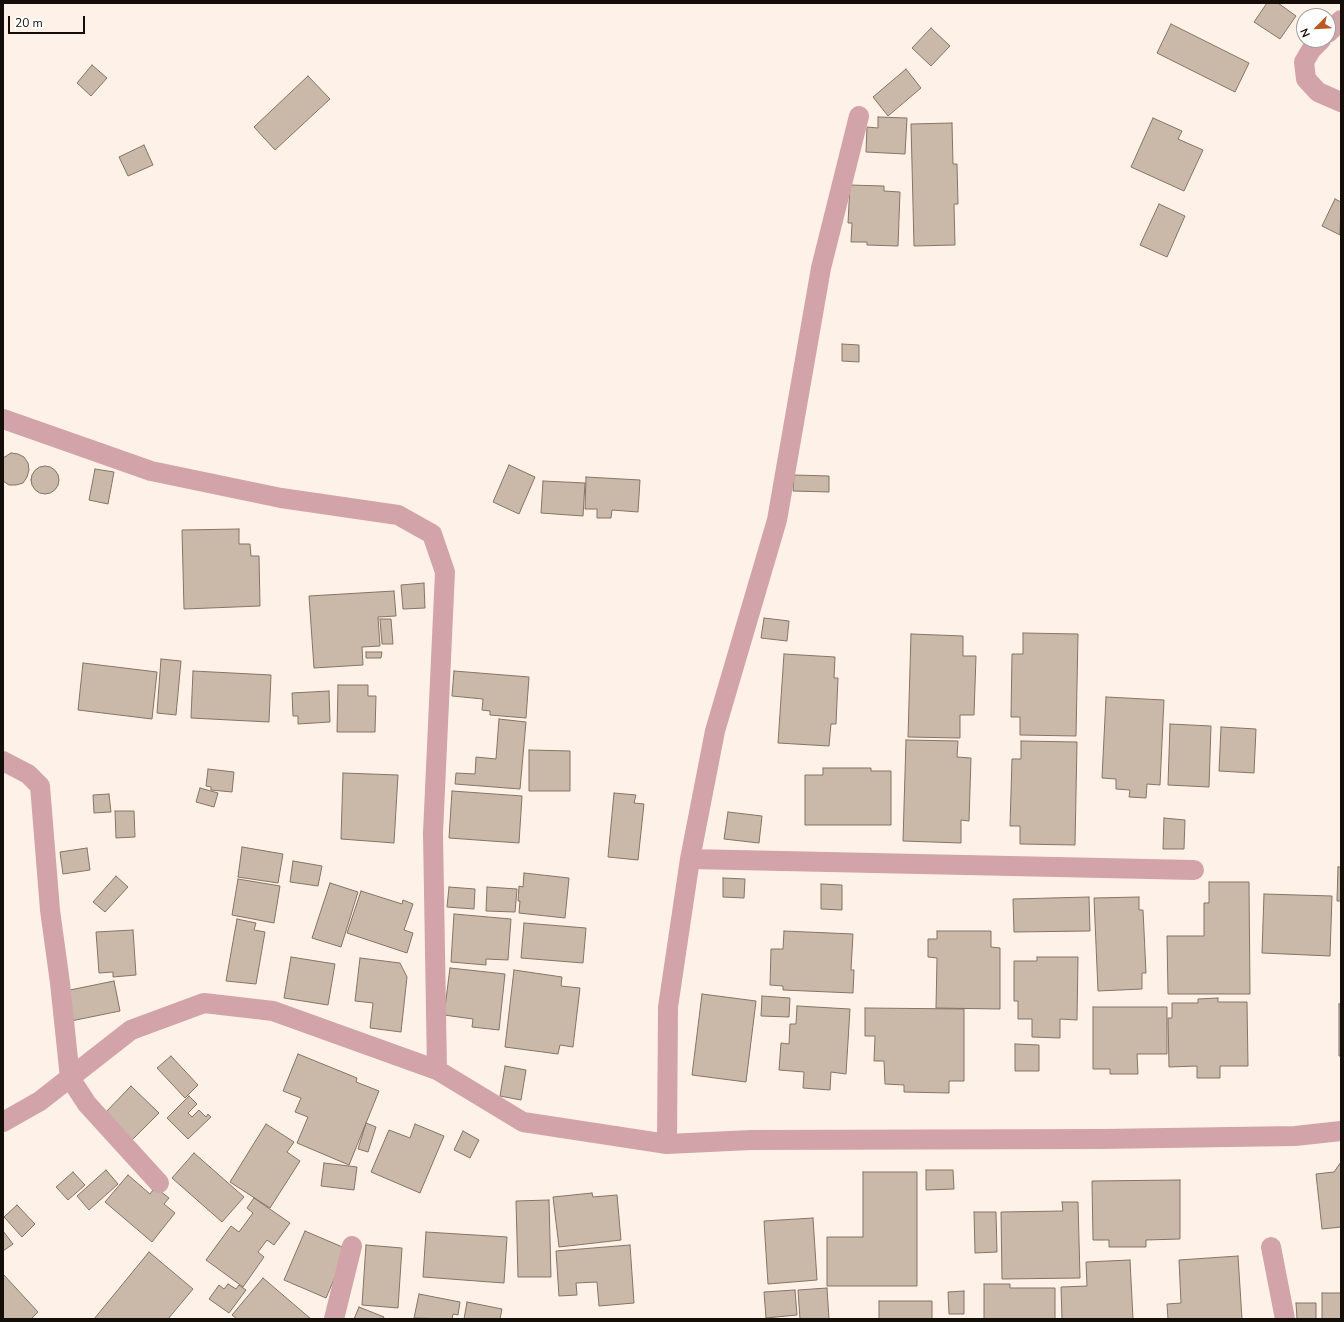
<!DOCTYPE html>
<style>
body{margin:0}
#map{position:relative;width:1344px;height:1322px;overflow:hidden;background:#fef2e8;font-family:"Nunito Sans",sans-serif}
canvas{display:block}
.frame{position:absolute;inset:0;border:4px solid #140e08;pointer-events:none}
.north{position:absolute;left:1296px;top:8px;width:40px;height:40px;box-sizing:border-box;background:#fff;border:1px solid #a19f9c;border-radius:50%;rotate:246deg;font-size:11px;font-weight:700;line-height:16px;text-align:center;color:#140e08}
.north::after{content:'';display:block;margin:auto;width:14px;height:18px;background:#bc5823;clip-path:polygon(50% 0,100% 100%,50% 72%,0 100%)}
.scale{position:absolute;left:8px;top:16px;width:77px;height:18px;box-sizing:border-box;border:2px solid #140e08;border-top:0;padding-left:5px;font-size:12px;line-height:14px;white-space:nowrap;color:#140e08;-webkit-text-stroke:3px #fff;paint-order:stroke}
</style>
<div id="map">
<canvas width="1344" height="1322"></canvas>
<div class="frame"></div>
<div class="north">N</div>
<div class="scale">20 m</div>
</div>
<script>
const ctx = document.querySelector('canvas').getContext('2d');
ctx.lineJoin = 'round';
function fillPath(path, color) { ctx.fillStyle = color; ctx.fill(path, 'evenodd'); }
const poly = rows => new Path2D(rows.map(r => 'M' + r).join(''));
function trace(path, color, width, dash) { ctx.strokeStyle = color; ctx.lineWidth = width; ctx.lineCap = dash ? 'butt' : 'round'; ctx.setLineDash(dash || []); ctx.stroke(path); }
const building = poly([
 [1267,3,1278,3,1296,16,1280,39,1254,22,1267,3],
 [1171,24,1249,63,1235,92,1157,53,1171,24],
 [931,28,950,46,931,66,912,48,931,28],
 [92,65,107,78,91,96,77,83,92,65],
 [906,69,921,88,888,116,873,97,906,69],
 [308,76,330,99,275,150,254,127,308,76],
 [878,117,907,118,905,154,866,152,867,127,878,128,878,117],
 [1153,118,1182,131,1178,139,1203,150,1184,191,1131,167,1153,118],
 [952,123,953,164,957,164,958,204,954,204,955,245,914,246,911,124,952,123],
 [144,145,153,165,128,176,119,157,144,145],
 [850,185,884,186,884,191,900,192,898,246,867,245,867,242,851,242,852,223,848,223,850,185],
 [1335,199,1341,202,1340,235,1322,226,1335,199],
 [1159,204,1185,216,1167,257,1140,245,1159,204],
 [842,344,859,345,859,362,842,361,842,344],
 [11,453,18,454,24,457,28,463,29,470,27,477,23,483,16,485,9,485,3,481,3,458,11,453],
 [509,465,535,477,519,514,493,502,509,465],
 '31 480a14 14 0 1 1 28 0a14 14 0 1 1-28 0Z',
 [95,469,114,472,108,504,89,500,95,469],
 [794,475,829,476,829,492,793,491,794,475],
 [586,477,640,480,638,512,612,510,611,518,597,518,597,509,585,509,586,477],
 [543,481,585,483,583,516,541,513,543,481],
 [239,529,239,544,250,544,251,556,259,556,260,606,184,609,182,530,239,529],
 [424,583,425,608,403,609,401,585,424,583],
 [394,591,396,616,378,617,380,646,362,647,363,665,314,668,309,596,394,591],
 [764,618,789,621,787,641,761,638,764,618],
 [380,619,391,619,393,644,382,644,380,619],
 [1023,633,1078,634,1076,736,1020,735,1020,717,1011,717,1012,654,1023,654,1023,633],
 [911,634,963,636,963,656,976,656,974,715,960,715,960,738,908,737,911,634],
 [366,652,382,652,381,658,366,658,366,652],
 [784,654,835,657,834,678,838,678,836,724,831,724,829,746,778,743,784,654],
 [161,659,181,661,176,715,157,713,161,659],
 [83,663,157,672,152,719,78,710,83,663],
 [193,671,271,675,269,722,191,718,193,671],
 [454,671,529,677,526,718,490,715,490,711,482,710,483,699,452,696,454,671],
 [338,685,368,685,368,696,376,696,375,732,337,732,338,685],
 [329,691,330,722,298,724,298,716,293,716,292,693,329,691],
 [1106,697,1164,700,1160,785,1147,784,1146,798,1129,797,1130,790,1116,789,1116,779,1102,778,1106,697],
 [499,719,526,722,520,789,455,784,456,773,475,774,476,757,496,759,499,719],
 [1170,724,1211,726,1209,787,1168,785,1170,724],
 [1221,727,1256,729,1254,773,1219,771,1221,727],
 [906,740,958,741,957,757,971,758,969,821,961,820,961,843,903,841,906,740],
 [1021,741,1077,742,1075,845,1020,844,1020,826,1010,826,1012,759,1021,759,1021,741],
 [529,750,570,751,570,791,529,791,529,750],
 [823,768,871,768,871,771,891,771,891,825,805,825,805,775,823,775,823,768],
 [208,769,234,772,232,792,211,790,211,787,206,786,208,769],
 [343,773,398,775,394,843,341,839,343,773],
 [200,788,218,793,214,807,196,802,200,788],
 [452,791,522,796,519,843,449,838,452,791],
 [614,793,636,795,634,803,644,804,638,860,608,857,614,793],
 [109,794,111,812,94,813,93,795,109,794],
 [115,811,134,811,135,837,116,838,115,811],
 [728,812,762,816,759,843,724,839,728,812],
 [1164,818,1185,820,1184,849,1163,849,1164,818],
 [242,847,283,854,278,883,238,877,242,847],
 [87,848,90,870,63,874,60,852,87,848],
 [293,861,322,866,318,886,290,882,293,861],
 [1338,867,1341,867,1341,901,1337,901,1338,867],
 [524,873,569,878,565,918,519,913,520,901,518,901,519,886,523,887,524,873],
 [116,876,128,887,105,912,93,902,116,876],
 [723,878,745,879,744,898,723,897,723,878],
 [238,879,280,886,274,923,232,915,238,879],
 [1209,882,1249,882,1250,994,1168,994,1167,936,1204,936,1204,903,1209,903,1209,882],
 [330,883,358,892,341,947,312,938,330,883],
 [821,884,842,885,842,910,821,909,821,884],
 [449,887,475,889,474,909,447,907,449,887],
 [487,887,517,889,515,912,486,911,487,887],
 [361,891,402,904,403,900,413,904,404,930,413,933,407,953,347,933,361,891],
 [1264,894,1332,896,1330,956,1262,953,1264,894],
 [1089,897,1090,931,1014,932,1013,899,1089,897],
 [1139,897,1139,910,1143,910,1146,973,1142,973,1142,989,1098,991,1094,898,1139,897],
 [454,914,511,919,508,960,486,959,486,965,451,962,454,914],
 [237,919,256,923,254,930,265,932,256,984,226,981,237,919],
 [524,923,586,928,583,963,521,958,524,923],
 [133,930,136,975,113,977,113,972,99,973,96,932,133,930],
 [784,931,853,934,851,970,854,970,853,993,783,990,783,986,770,985,771,949,783,949,784,931],
 [937,931,991,931,991,947,1000,948,1000,1009,936,1008,937,958,928,957,928,939,937,939,937,931],
 [291,957,335,964,328,1005,284,998,291,957],
 [1037,957,1078,957,1077,1020,1060,1019,1060,1038,1032,1037,1032,1019,1018,1019,1018,1001,1014,1001,1014,961,1037,961,1037,957],
 [360,958,400,963,407,977,401,1032,370,1028,373,1003,355,1001,360,958],
 [450,968,505,974,499,1030,472,1027,473,1019,444,1015,450,968],
 [514,970,562,977,561,986,580,988,573,1047,560,1045,558,1054,505,1047,514,970],
 [114,981,120,1011,71,1021,65,991,114,981],
 [702,994,756,1001,746,1082,692,1075,702,994],
 [762,996,790,998,789,1017,761,1016,762,996],
 [1218,998,1218,1002,1247,1002,1248,1066,1220,1066,1220,1078,1197,1078,1197,1066,1169,1067,1168,1018,1172,1018,1172,1003,1198,1003,1198,999,1218,998],
 [1339,1004,1341,1004,1341,1056,1339,1056,1339,1004],
 [797,1006,850,1009,846,1074,831,1072,830,1090,803,1088,804,1072,779,1070,781,1043,789,1044,790,1024,796,1024,797,1006],
 [1093,1007,1167,1007,1167,1054,1137,1054,1138,1074,1110,1074,1110,1069,1093,1069,1093,1007],
 [865,1008,964,1009,964,1081,949,1081,949,1093,904,1092,904,1085,885,1084,884,1061,874,1061,875,1036,865,1036,865,1008],
 [1015,1044,1039,1045,1039,1071,1015,1071,1015,1044],
 [298,1054,357,1078,356,1082,379,1091,349,1165,297,1143,308,1117,295,1112,301,1098,283,1091,298,1054],
 [171,1056,198,1085,185,1098,157,1068,171,1056],
 [505,1066,526,1070,521,1100,500,1096,505,1066],
 [131,1086,159,1113,131,1141,103,1115,131,1086],
 [189,1096,197,1104,188,1113,192,1117,199,1110,206,1117,208,1114,211,1117,188,1139,167,1118,189,1096],
 [366,1123,376,1127,368,1152,358,1149,366,1123],
 [266,1124,294,1142,287,1152,300,1161,270,1208,230,1182,266,1124],
 [415,1124,444,1136,420,1193,371,1172,389,1130,410,1138,415,1124],
 [463,1131,479,1140,470,1158,454,1150,463,1131],
 [194,1153,244,1197,222,1222,172,1178,194,1153],
 [1341,1162,1341,1227,1322,1229,1316,1174,1334,1172,1341,1162],
 [324,1163,357,1167,354,1190,321,1186,324,1163],
 [106,1170,118,1184,89,1210,77,1196,106,1170],
 [926,1170,953,1170,954,1189,926,1190,926,1170],
 [73,1172,85,1185,68,1200,56,1187,73,1172],
 [863,1172,917,1172,917,1286,827,1286,827,1237,863,1237,863,1172],
 [128,1175,150,1194,155,1187,169,1198,164,1204,175,1213,152,1242,105,1202,128,1175],
 [1180,1180,1180,1239,1146,1240,1146,1247,1109,1247,1109,1240,1093,1240,1092,1181,1180,1180],
 [592,1193,593,1197,617,1195,621,1240,559,1247,553,1197,592,1193],
 [254,1198,290,1223,274,1245,267,1240,258,1252,264,1257,243,1287,206,1260,231,1226,239,1232,253,1213,247,1208,254,1198],
 [549,1200,551,1277,518,1277,516,1201,549,1200],
 [1062,1202,1078,1202,1080,1278,1002,1279,1001,1212,1063,1211,1062,1202],
 [17,1205,35,1224,22,1237,4,1217,17,1205],
 [974,1212,996,1212,997,1252,975,1253,974,1212],
 [813,1218,817,1280,768,1284,764,1221,813,1218],
 [3,1231,13,1244,3,1251,3,1231],
 [305,1231,347,1249,326,1298,284,1280,305,1231],
 [426,1232,507,1237,504,1283,423,1277,426,1232],
 [366,1245,402,1248,398,1308,362,1305,366,1245],
 [630,1245,634,1303,599,1306,597,1282,576,1283,577,1295,559,1296,556,1251,630,1245],
 [149,1252,193,1289,168,1319,94,1319,149,1252],
 [1238,1256,1242,1319,1168,1319,1167,1304,1181,1303,1179,1260,1238,1256],
 [1130,1260,1133,1319,1062,1319,1061,1287,1087,1286,1086,1262,1130,1260],
 [3,1274,38,1312,31,1319,3,1319,3,1274],
 [263,1278,311,1319,237,1319,232,1315,263,1278],
 [228,1284,236,1289,239,1285,246,1290,229,1313,209,1299,219,1285,224,1289,228,1284],
 [984,1284,1010,1284,1010,1288,1055,1288,1055,1319,984,1319,984,1284],
 [827,1288,829,1319,800,1319,798,1290,827,1288],
 [795,1290,797,1315,766,1318,764,1292,795,1290],
 [964,1291,964,1314,949,1314,948,1292,964,1291],
 [1322,1293,1341,1293,1341,1319,1322,1319,1322,1293],
 [419,1294,460,1302,458,1315,453,1314,452,1319,414,1318,419,1294],
 [879,1301,932,1301,932,1319,879,1319,879,1301],
 [467,1302,502,1309,500,1319,464,1319,467,1302],
 [1296,1303,1316,1303,1316,1319,1297,1319,1296,1303],
 [359,1307,384,1317,383,1319,354,1319,359,1307]
]);
fillPath(building, '#cab8a8');
trace(building, '#857465', 1);
trace(poly([
 [1328,33,1341,20],
 [1321,40,1311,50,1304,62,1306,79,1318,92,1341,102],
 [3,419,151,471,281,498,398,515,432,534,445,572,433,833,437,1070],
 [3,761,28,774,40,786,50,910,60,983,70,1078,87,1104,159,1183],
 [690,859,1194,870],
 [3,1122,40,1101,131,1030,204,1003,273,1011,437,1070,523,1122,667,1144,751,1140,1101,1139,1295,1136,1341,1131],
 [667,1144,668,1007,690,859,715,731,777,520,821,268,859,116],
 [1271,1247,1285,1319],
 [334,1319,352,1246]
]), '#d2a4a9', 20);
</script>
